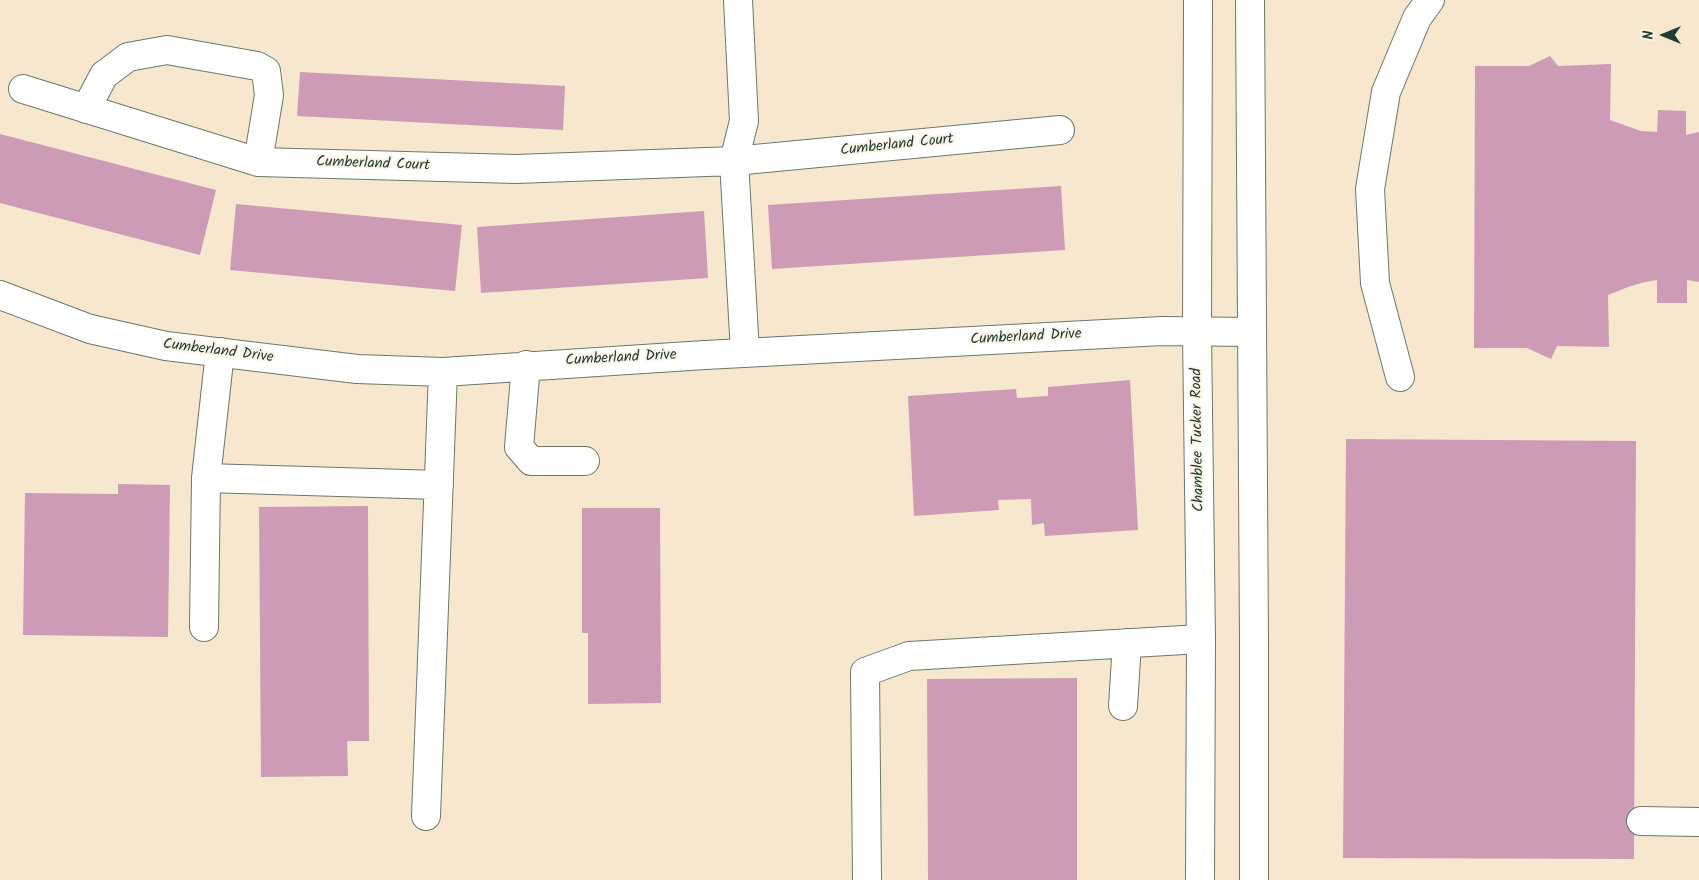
<!DOCTYPE html>
<style>
body{margin:0}
#map{position:relative;width:1699px;height:880px;overflow:hidden;background:#f7e7cf;font-family:Kalam,sans-serif}
canvas{display:block}
.north{position:absolute;left:1639px;top:10px;width:50px;height:50px;-webkit-text-stroke:4px #fcf5e5;paint-order:stroke;rotate:270deg;font-size:14px;font-weight:700;line-height:20px;text-align:center;color:#1f3d34}
.north::after{content:'';display:block;margin:auto;width:18px;height:22px;background:#1f3d34;clip-path:polygon(50% 0,100% 100%,50% 72%,0 100%)}
</style>
<div id="map">
<canvas width="1699" height="880"></canvas>
<div class="north">N</div>
</div>
<script>
const ctx = document.querySelector('canvas').getContext('2d');
ctx.lineJoin = 'round';
function fillPath(path, color) { ctx.fillStyle = color; ctx.fill(path, 'evenodd'); }
const poly = rows => new Path2D(rows.map(r => 'M' + r).join(''));
function trace(path, color, width, dash) { ctx.strokeStyle = color; ctx.lineWidth = width; ctx.lineCap = dash ? 'butt' : 'round'; ctx.setLineDash(dash || []); ctx.stroke(path); }
function write(font, color, halo, rows, align = 'center') {
  ctx.font = font + ' Kalam,sans-serif'; ctx.lineWidth = 4; ctx.setLineDash([]); ctx.textBaseline = 'middle'; ctx.strokeStyle = halo; ctx.fillStyle = color; for (const [text, x, y, turn = 0] of rows) {
    ctx.save(); ctx.translate(x, y); ctx.rotate((+turn || 0) * Math.PI / 180); ctx.textAlign = isNaN(turn) ? turn : align; if (halo) ctx.strokeText(text, 0, 0); ctx.fillText(text, 0, 0); ctx.restore();
  }
}
fillPath(poly([
 [1550,56,1558,66,1611,64,1610,120,1641,131,1657,132,1658,110,1686,111,1686,135,1699,132,1699,282,1687,280,1687,303,1657,303,1657,280,1645,282,1628,287,1608,295,1609,347,1557,346,1551,359,1527,348,1474,348,1475,66,1529,66],
 [300,72,565,86,563,130,297,116],
 [0,134,216,190,200,255,0,203],
 [1061,186,1065,250,772,269,768,205],
 [236,204,462,225,455,291,230,270],
 [704,211,708,278,481,293,477,227],
 [1130,380,1138,530,1045,536,1044,523,1032,525,1031,499,998,500,999,510,914,516,908,396,1016,389,1017,398,1048,396,1048,387],
 [1346,439,1636,441,1634,859,1343,858],
 [118,484,170,485,168,637,23,635,25,493,118,494],
 [368,506,369,741,347,741,348,776,261,777,259,507],
 [582,508,660,508,661,703,588,704,588,633,582,633],
 [1077,678,1077,880,928,880,927,679]
]), '#ce9bb6');
const minor = poly([
 [738,0,744,121,734,161,745,352],
 [23,89,258,162,516,169,734,161,1060,130],
 [86,109,104,75,128,57,167,50,257,66,266,71,269,95,258,162],
 [0,295,90,329,166,346,357,369,443,372,705,355,1162,331,1252,332],
 [526,365,519,447,531,461,585,461],
 [1400,377,1375,283,1370,189,1386,92,1417,18,1430,0],
 [206,478,439,485],
 [204,627,206,478,220,352],
 [1123,706,1127,643],
 [426,816,443,372],
 [1641,821,1699,822],
 [867,880,865,672,909,656,1201,639]
]);
const major = poly([
 [1198,0,1197,333,1201,639,1200,880],
 [1250,0,1254,642,1254,880]
]);
trace(minor, '#6b786a', 30);
trace(major, '#6b786a', 30);
trace(minor, '#fff', 28);
trace(major, '#fff', 28);
write('15px', '#1f3d34', '#fcf5e5', [
 ["Cumberland Court",897,146,-6],
 ["Cumberland Court",373,165,2],
 ["Cumberland Drive",1026,338,-3],
 ["Cumberland Drive",218,352,7],
 ["Cumberland Drive",621,359,-3],
 ["Chamblee Tucker Road",1199,440,-91]
]);
</script>
